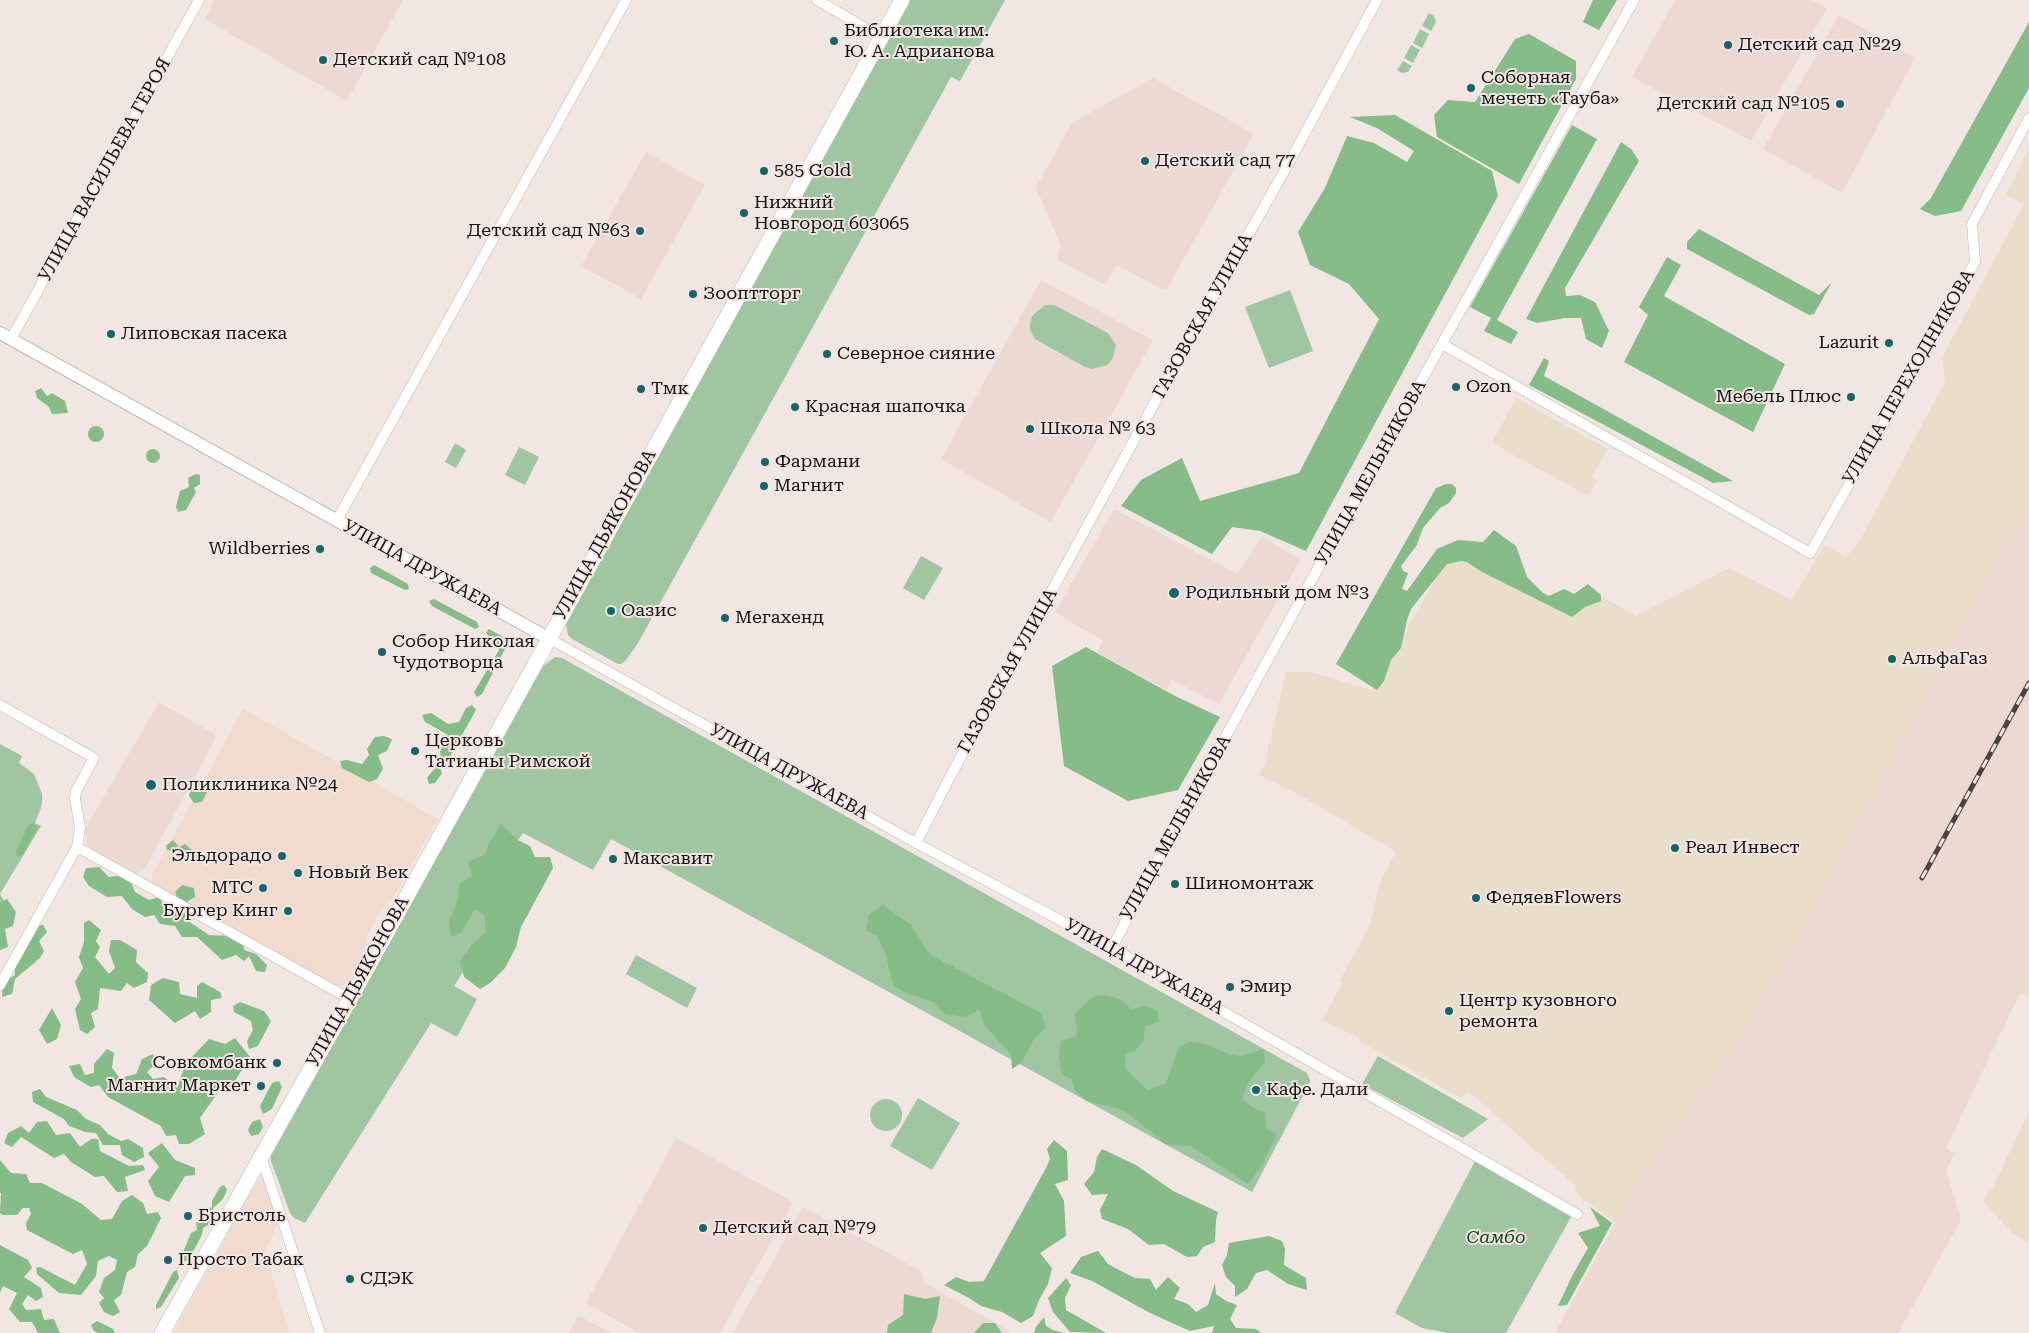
<!DOCTYPE html>
<meta charset="utf-8">
<style>
body{margin:0}
canvas{display:block;background:#f1e6e2}
</style>
<canvas width="2029" height="1333"></canvas>
<script>
const ctx = document.querySelector('canvas').getContext('2d');
ctx.lineJoin = 'round';
function fillPath(path, color) { ctx.fillStyle = color; ctx.fill(path, 'evenodd'); }
const poly = rows => new Path2D(rows.map(r => 'M' + r).join(''));
function trace(path, color, width, dash) { ctx.strokeStyle = color; ctx.lineWidth = width; ctx.lineCap = dash ? 'butt' : 'round'; ctx.setLineDash(dash || []); ctx.stroke(path); }
function write(font, color, halo, rows, align = 'center') {
  ctx.font = font + ' "Roboto Serif",serif'; ctx.lineWidth = 4; ctx.setLineDash([]); ctx.textBaseline = 'middle'; ctx.strokeStyle = halo; ctx.fillStyle = color; for (const [text, x, y, turn = 0] of rows) {
    ctx.save(); ctx.translate(x, y); ctx.rotate((+turn || 0) * Math.PI / 180); ctx.textAlign = isNaN(turn) ? turn : align; if (halo) ctx.strokeText(text, 0, 0); ctx.fillText(text, 0, 0); ctx.restore();
  }
}
fillPath(poly([
 [243,709,438,819,392,899,385,903,366,937,368,946,348,983,344,985,336,985,156,886,152,881,152,875],
 [260,1180,264,1181,268,1187,278,1218,278,1224,265,1251,289,1333,173,1333,249,1195]
]), '#f1dace');
fillPath(poly([
 [2029,147,2029,508,1974,599,1856,828,1745,1030,1639,1179,1615,1222,1580,1197,1574,1188,1576,1186,1469,1092,1461,1098,1361,1042,1358,1037,1322,1020,1342,984,1340,980,1370,925,1379,885,1396,852,1303,797,1259,775,1265,763,1286,672,1312,672,1371,690,1427,594,1451,547,1570,611,1585,587,1636,616,1730,568,1792,600,1824,545,1846,557,1859,542,1945,382,1942,358,2024,204,2006,195],
 [1516,398,1608,449,1591,478,1597,481,1588,496,1492,443],
 [2029,974,2029,998,2020,993],
 [2029,1112,2029,1243,2010,1231,1983,1201,1990,1188,1992,1189]
]), '#e9dec9');
fillPath(poly([
 [215,0,403,0,347,101,205,19],
 [1675,0,1812,0,1827,8,1751,141,1632,77],
 [1839,15,1915,58,1842,193,1763,149],
 [1153,78,1254,134,1166,291,1117,265,1105,285,1057,259,1061,246,1036,187,1072,123],
 [646,152,705,185,641,299,581,266],
 [1041,280,1153,340,1051,522,941,459],
 [2029,508,2029,974,1946,1148,1955,1154,1946,1170,1961,1220,1898,1333,1555,1333,1639,1179,1745,1030,1856,828,1974,599],
 [1114,509,1238,574,1262,536,1300,560,1219,704,1172,680,1166,690,1097,652,1103,641,1055,612],
 [159,702,211,732,215,735,215,740,144,870,139,873,133,873,93,851,86,842,85,829],
 [676,1138,793,1202,720,1333,639,1333,586,1303],
 [803,1207,921,1271,925,1283,1010,1331,1009,1333,733,1333],
 [578,1315,611,1333,569,1333]
]), '#ecd9d1');
fillPath(poly([
 [909,0,1005,0,960,81,951,77,638,643,626,660,621,664,618,664,572,639,568,635,566,624],
 [1429,13,1434,16,1436,22,1431,31,1422,26],
 [1420,29,1429,34,1422,48,1413,43],
 [1411,45,1420,50,1413,63,1404,58],
 [1403,61,1412,66,1408,72,1402,73,1397,70],
 [1290,290,1313,351,1269,368,1245,307],
 [1045,305,1054,305,1108,333,1116,345,1113,358,1107,365,1092,369,1085,367,1035,339,1030,330,1030,324,1032,316],
 [455,443,466,450,456,468,445,462],
 [519,447,539,457,525,485,505,475],
 [921,556,943,568,924,600,903,588],
 [555,657,562,658,1307,1073,1310,1080,1309,1084,1252,1192,611,839,593,870,523,833,518,840,487,934,454,986,477,999,457,1037,431,1023,305,1223,294,1218,290,1213,271,1161,271,1156,543,666],
 [0,744,22,756,19,763,34,774,42,794,42,805,35,823,41,826,0,894,9,909,0,926],
 [636,955,697,988,687,1008,626,974],
 [1378,1056,1488,1119,1463,1138,1362,1084],
 [918,1098,960,1123,932,1170,890,1146],
 '870 1115a16 16 0 1 1 32 0a16 16 0 1 1-32 0Z',
 [1475,1161,1571,1217,1506,1333,1448,1333,1422,1328,1395,1313]
]), '#9fc6a0');
fillPath(poly([
 [1593,0,1617,0,1599,30,1583,22],
 [2029,22,2029,88,1961,211,1935,216,1920,209,1931,198],
 [1529,34,1576,61,1576,79,1519,184,1437,137,1434,115,1448,100,1475,102,1515,39],
 [1395,115,1492,171,1498,196,1306,551,1260,531,1232,527,1212,554,1121,506,1141,480,1182,458,1200,501,1299,473,1379,319,1349,284,1310,265,1298,232,1325,188,1347,136,1374,143,1407,162,1414,151,1377,128,1350,117],
 [1572,125,1597,139,1497,320,1518,332,1511,344,1484,331,1491,318,1470,307],
 [1621,142,1631,149,1639,161,1565,288,1566,296,1580,295,1595,302,1609,331,1602,348,1586,339,1581,318,1565,318,1537,323,1526,319],
 [1699,229,1819,295,1832,282,1814,314,1809,315,1687,249,1687,242],
 [1667,257,1681,265,1664,296,1785,364,1753,432,1624,362,1648,315,1639,307],
 [1544,358,1549,361,1544,376,1733,481,1713,483,1529,385],
 [41,388,47,396,52,393,65,401,68,413,52,414,49,407,37,398,35,391],
 '88 434a8 8 0 1 1 16 0a8 8 0 1 1-16 0Z',
 '146 456a7 7 0 1 1 14 0a7 7 0 1 1-14 0Z',
 [196,474,200,475,200,484,194,488,196,492,186,510,178,512,176,507,180,491,189,487,188,478],
 [1446,484,1452,484,1456,488,1456,493,1449,503,1440,508,1423,528,1417,545,1401,566,1403,571,1408,573,1402,589,1407,591,1437,549,1458,540,1483,542,1494,530,1516,546,1527,577,1543,593,1549,596,1564,589,1574,594,1588,584,1601,595,1601,601,1585,607,1572,617,1482,572,1467,562,1462,561,1447,564,1411,609,1407,620,1401,648,1391,660,1384,681,1377,690,1336,664,1436,488],
 [374,565,408,584,409,589,405,590,371,573,370,568],
 [434,599,477,622,479,627,475,629,432,606,429,601],
 [489,629,505,638,507,645,482,694,477,697,474,692,499,650,486,633],
 [1086,647,1175,696,1220,717,1178,790,1128,801,1064,766,1052,666],
 [472,705,476,710,448,760,441,760,440,751,448,735,425,722,422,715,431,713,448,724,459,722,466,708],
 [384,736,392,739,387,751,378,755,383,769,377,779,369,782,342,768,340,761,347,760,362,764,369,755,367,749,375,737],
 [440,767,442,773,435,783,429,784,427,778,434,769],
 [198,779,206,781,209,788,202,802,194,803,189,796,191,787],
 [32,823,38,827,22,856,17,857,16,852,27,827],
 [501,824,518,840,530,846,535,857,550,857,553,868,521,927,516,947,505,968,490,983,480,989,464,977,460,961,473,943,486,933,484,915,475,909,462,932,451,937,449,921,457,902,460,883,472,876,468,862,486,854,488,845],
 [173,840,179,847,185,844,192,850,190,856,183,858,178,851,167,850,166,846],
 [99,867,109,877,123,875,130,880,135,892,149,900,159,897,164,905,171,908,179,902,175,892,182,885,194,888,195,897,188,901,183,908,191,923,209,935,234,936,243,942,244,950,256,954,267,965,265,972,256,971,249,956,244,961,236,955,222,960,197,937,182,937,175,926,160,924,154,915,145,917,132,909,122,896,107,897,89,886,83,877,86,868],
 [7,899,16,912,13,926,5,929,8,947,0,950,0,903],
 [883,905,911,925,929,954,1041,1013,1046,1027,1034,1039,1021,1063,1012,1069,1011,1054,984,1025,980,1010,965,1017,945,1014,933,1002,906,993,893,985,885,952,877,936,866,930,869,914],
 [89,920,101,930,96,941,100,947,95,957,109,974,115,968,109,951,111,940,120,940,137,950,136,962,148,973,147,982,134,988,127,983,121,991,100,988,98,1009,91,1013,95,1027,87,1034,80,1030,75,1009,81,999,75,982,83,968,79,957,84,942,84,923],
 [43,925,47,932,39,941,44,951,40,958,15,979,12,994,2,997,3,983,15,975,14,963,35,926],
 [163,978,179,982,180,994,197,998,197,986,202,982,220,992,222,998,211,1000,211,1012,200,1019,195,1011,175,1023,149,1000,151,985],
 [1105,995,1120,999,1131,1009,1145,1006,1158,1011,1159,1022,1145,1027,1144,1040,1135,1051,1125,1054,1125,1069,1148,1090,1166,1083,1179,1047,1189,1042,1206,1044,1228,1054,1241,1056,1264,1049,1265,1062,1247,1084,1242,1099,1255,1109,1265,1112,1266,1129,1277,1134,1261,1167,1248,1184,1190,1146,1165,1144,1129,1114,1113,1107,1086,1101,1074,1089,1072,1079,1062,1074,1059,1058,1061,1041,1077,1036,1075,1014,1093,996],
 [240,1002,264,1011,271,1021,258,1046,249,1049,247,1041,253,1030,251,1021,234,1012,233,1006],
 [52,1008,61,1025,57,1039,47,1044,39,1030],
 [235,1038,250,1057,230,1089,219,1091,200,1118,205,1134,189,1144,179,1144,176,1135,166,1136,161,1126,108,1097,99,1085,91,1087,74,1077,69,1066,80,1064,85,1075,94,1073,94,1064,107,1049,114,1053,112,1068,120,1078,136,1074,142,1059,153,1054,156,1063,147,1072,153,1079,164,1077,177,1088,186,1063,209,1039,225,1044],
 [279,1081,282,1087,272,1109,263,1114,260,1106,272,1083],
 [40,1089,46,1097,77,1110,86,1119,100,1125,108,1134,121,1141,128,1139,143,1148,144,1157,134,1162,122,1155,120,1145,103,1145,96,1133,85,1132,69,1126,64,1119,33,1102,32,1092],
 [260,1119,263,1127,259,1134,251,1136,248,1130,252,1122],
 [47,1121,56,1135,70,1133,80,1147,91,1139,98,1139,100,1151,129,1166,143,1165,145,1170,125,1177,128,1191,117,1192,104,1176,95,1177,71,1162,64,1154,54,1158,21,1137,12,1147,4,1143,8,1133,21,1126,29,1133,37,1122],
 [1054,1140,1067,1151,1068,1180,1055,1184,1064,1201,1066,1236,1040,1253,1052,1268,1048,1284,1039,1300,1033,1316,1021,1323,1002,1312,981,1306,969,1298,944,1285,956,1277,969,1282,984,1281,1046,1168,1050,1159,1047,1149],
 [162,1143,175,1160,195,1168,195,1175,185,1176,169,1202,155,1196,148,1181,159,1167,148,1153],
 [1102,1149,1136,1165,1173,1191,1218,1212,1216,1220,1215,1242,1203,1247,1197,1256,1187,1257,1164,1244,1149,1245,1128,1229,1102,1219,1100,1210,1108,1194,1092,1195,1084,1184,1094,1172,1097,1157],
 [0,1160,11,1173,26,1174,30,1183,42,1183,82,1204,101,1220,112,1219,122,1201,132,1195,143,1203,147,1214,158,1212,161,1218,147,1246,138,1254,135,1267,127,1272,121,1295,114,1300,120,1312,113,1316,104,1312,99,1303,104,1298,99,1292,104,1278,115,1270,117,1260,109,1256,98,1261,96,1276,81,1295,59,1293,37,1274,36,1268,40,1267,75,1285,87,1264,82,1250,73,1254,27,1230,26,1223,31,1214,29,1208,23,1208,17,1215,2,1215,0,1213,1,1193,0,1193],
 [224,1185,227,1190,223,1199,213,1208,210,1224,203,1228,202,1235,189,1259,183,1262,181,1257,191,1233,197,1230,196,1223,203,1212,212,1207,212,1201,220,1187],
 [1590,1207,1612,1223,1567,1305,1558,1306,1572,1276,1588,1248,1578,1233,1600,1226],
 [1269,1236,1282,1241,1285,1249,1284,1265,1306,1278,1307,1290,1288,1284,1267,1270,1256,1273,1247,1289,1235,1297,1235,1286,1226,1277,1222,1265,1227,1255,1229,1243],
 [0,1245,28,1260,32,1268,24,1277,41,1288,43,1297,36,1301,28,1295,22,1304,26,1310,41,1309,44,1320,54,1319,60,1333,38,1333,32,1322,20,1322,9,1309,17,1293,3,1286,0,1293],
 [1098,1251,1108,1264,1121,1271,1135,1278,1150,1279,1156,1290,1168,1277,1180,1288,1174,1299,1188,1304,1196,1312,1208,1305,1215,1283,1216,1294,1226,1301,1237,1305,1230,1319,1236,1328,1256,1329,1261,1333,1212,1333,1214,1326,1190,1331,1150,1313,1092,1281,1070,1273,1081,1257],
 [177,1270,179,1278,161,1307,156,1309,156,1305,173,1272],
 [1066,1278,1071,1285,1065,1298,1066,1310,1106,1333,1070,1332,1053,1312,1048,1298],
 [904,1294,925,1299,940,1296,937,1318,931,1333,887,1333,888,1325,903,1315],
 [1044,1317,1046,1326,1053,1330,1064,1333,1034,1333,1036,1327],
 [97,1321,113,1329,115,1333,98,1333,94,1331,91,1325],
 [983,1323,995,1323,1002,1333,974,1333]
]), '#85bc88');
const minor = poly([
 [817,0,881,37],
 [11,339,199,0],
 [1442,344,1810,553,1975,262,1972,224,2029,118],
 [337,520,626,0],
 [548,638,916,843,1112,948,1577,1214],
 [0,705,94,758,76,791,75,798,80,828,77,847,0,985],
 [916,843,951,775,1202,316,1285,170,1377,0],
 [77,847,350,999],
 [1112,948,1149,876,1410,401,1634,0],
 [261,1156,320,1333]
]);
const tertiary = poly([
 [0,333,548,638]
]);
const secondary = poly([
 [162,1333,350,999,902,0]
]);
trace(minor, '#bdb3af', 11);
trace(tertiary, '#bdb3af', 14);
trace(secondary, '#bdb3af', 16);
trace(minor, '#fff', 10);
trace(tertiary, '#fff', 12);
trace(secondary, '#fff', 15);
const rail = poly([
 [1922,878,2029,683]
]);
trace(rail, '#494342', 5);
trace(rail, '#f1e6e2', 3, [9]);
for (const [x, y, r, color] of [
 [834,41,5,"#17656c"],
 [1728,45,5,"#17656c"],
 [323,60,5,"#17656c"],
 [1471,88,5,"#17656c"],
 [1840,104,5,"#17656c"],
 [1145,161,5,"#17656c"],
 [764,171,5,"#17656c"],
 [744,213,5,"#17656c"],
 [640,231,5,"#17656c"],
 [693,294,5,"#17656c"],
 [111,334,5,"#17656c"],
 [1889,343,5,"#17656c"],
 [827,354,5,"#17656c"],
 [1456,387,5,"#17656c"],
 [641,389,5,"#17656c"],
 [1851,397,5,"#17656c"],
 [795,407,5,"#17656c"],
 [1030,429,5,"#17656c"],
 [765,462,5,"#17656c"],
 [764,486,5,"#17656c"],
 [320,549,5,"#17656c"],
 [1174,593,6,"#17656c"],
 [611,611,5,"#17656c"],
 [725,618,5,"#17656c"],
 [382,652,5,"#17656c"],
 [1892,659,5,"#17656c"],
 [415,751,5,"#17656c"],
 [151,785,6,"#17656c"],
 [1675,848,5,"#17656c"],
 [282,856,5,"#17656c"],
 [613,859,5,"#17656c"],
 [298,873,5,"#17656c"],
 [1175,884,5,"#17656c"],
 [263,888,5,"#17656c"],
 [1476,898,5,"#17656c"],
 [288,911,5,"#17656c"],
 [1230,987,5,"#17656c"],
 [1449,1011,5,"#17656c"],
 [277,1063,5,"#17656c"],
 [261,1086,5,"#17656c"],
 [1256,1090,5,"#17656c"],
 [188,1216,5,"#17656c"],
 [703,1228,5,"#17656c"],
 [168,1260,5,"#17656c"],
 [350,1279,5,"#17656c"]
]) { const dot = new Path2D(); dot.arc(x, y, r, 0, 2 * Math.PI); ctx.fillStyle = color; ctx.fill(dot); trace(dot, '#f1e6e2', 2); }
write('18px', '#161211', '#f1e6e2', [
 ["Библиотека им.",844,31],
 ["Ю. А. Адрианова",844,52],
 ["Детский сад №29",1738,45],
 ["Детский сад №108",333,60],
 ["Соборная",1481,78],
 ["мечеть «Тауба»",1481,99],
 ["Детский сад №105",1830,104,"right"],
 ["Детский сад 77",1155,161],
 ["585 Gold",774,171],
 ["Нижний",754,203],
 ["Новгород 603065",754,224],
 ["Детский сад №63",630,231,"right"],
 ["Зооптторг",703,294],
 ["Липовская пасека",121,334],
 ["Lazurit",1879,343,"right"],
 ["Северное сияние",837,354],
 ["Ozon",1466,387],
 ["Тмк",651,389],
 ["Мебель Плюс",1841,397,"right"],
 ["Красная шапочка",805,407],
 ["Школа № 63",1040,429],
 ["Фармани",775,462],
 ["Магнит",774,486],
 ["Wildberries",310,549,"right"],
 ["Родильный дом №3",1185,593],
 ["Оазис",621,611],
 ["Мегахенд",735,618],
 ["Собор Николая",392,642],
 ["Чудотворца",392,663],
 ["АльфаГаз",1902,659],
 ["Церковь",425,741],
 ["Татианы Римской",425,762],
 ["Поликлиника №24",162,785],
 ["Реал Инвест",1685,848],
 ["Эльдорадо",272,856,"right"],
 ["Максавит",623,859],
 ["Новый Век",308,873],
 ["Шиномонтаж",1185,884],
 ["МТС",253,888,"right"],
 ["ФедяевFlowers",1486,898],
 ["Бургер Кинг",278,911,"right"],
 ["Эмир",1240,987],
 ["Центр кузовного",1459,1001],
 ["ремонта",1459,1022],
 ["Совкомбанк",267,1063,"right"],
 ["Магнит Маркет",251,1086,"right"],
 ["Кафе. Дали",1266,1090],
 ["Бристоль",198,1216],
 ["Детский сад №79",713,1228],
 ["Просто Табак",178,1260],
 ["СДЭК",360,1279]
], 'left');
write('18px', '#161211', '#f1e6e2', [
 ["УЛИЦА ВАСИЛЬЕВА ГЕРОЯ",105,170,-61],
 ["ГАЗОВСКАЯ УЛИЦА",1203,316,-61],
 ["УЛИЦА ПЕРЕХОДНИКОВА",1909,377,-60],
 ["УЛИЦА МЕЛЬНИКОВА",1371,473,-61],
 ["УЛИЦА ДЬЯКОНОВА",605,535,-61],
 ["УЛИЦА ДРУЖАЕВА",422,568,29],
 ["ГАЗОВСКАЯ УЛИЦА",1008,671,-61],
 ["УЛИЦА ДРУЖАЕВА",789,772,29],
 ["УЛИЦА МЕЛЬНИКОВА",1176,828,-61],
 ["УЛИЦА ДРУЖАЕВА",1144,967,29],
 ["УЛИЦА ДЬЯКОНОВА",358,982,-61]
]);
write('italic 18px', '#104b1a', '#f1e6e2', [
 ["Самбо",1496,1238]
]);
</script>
